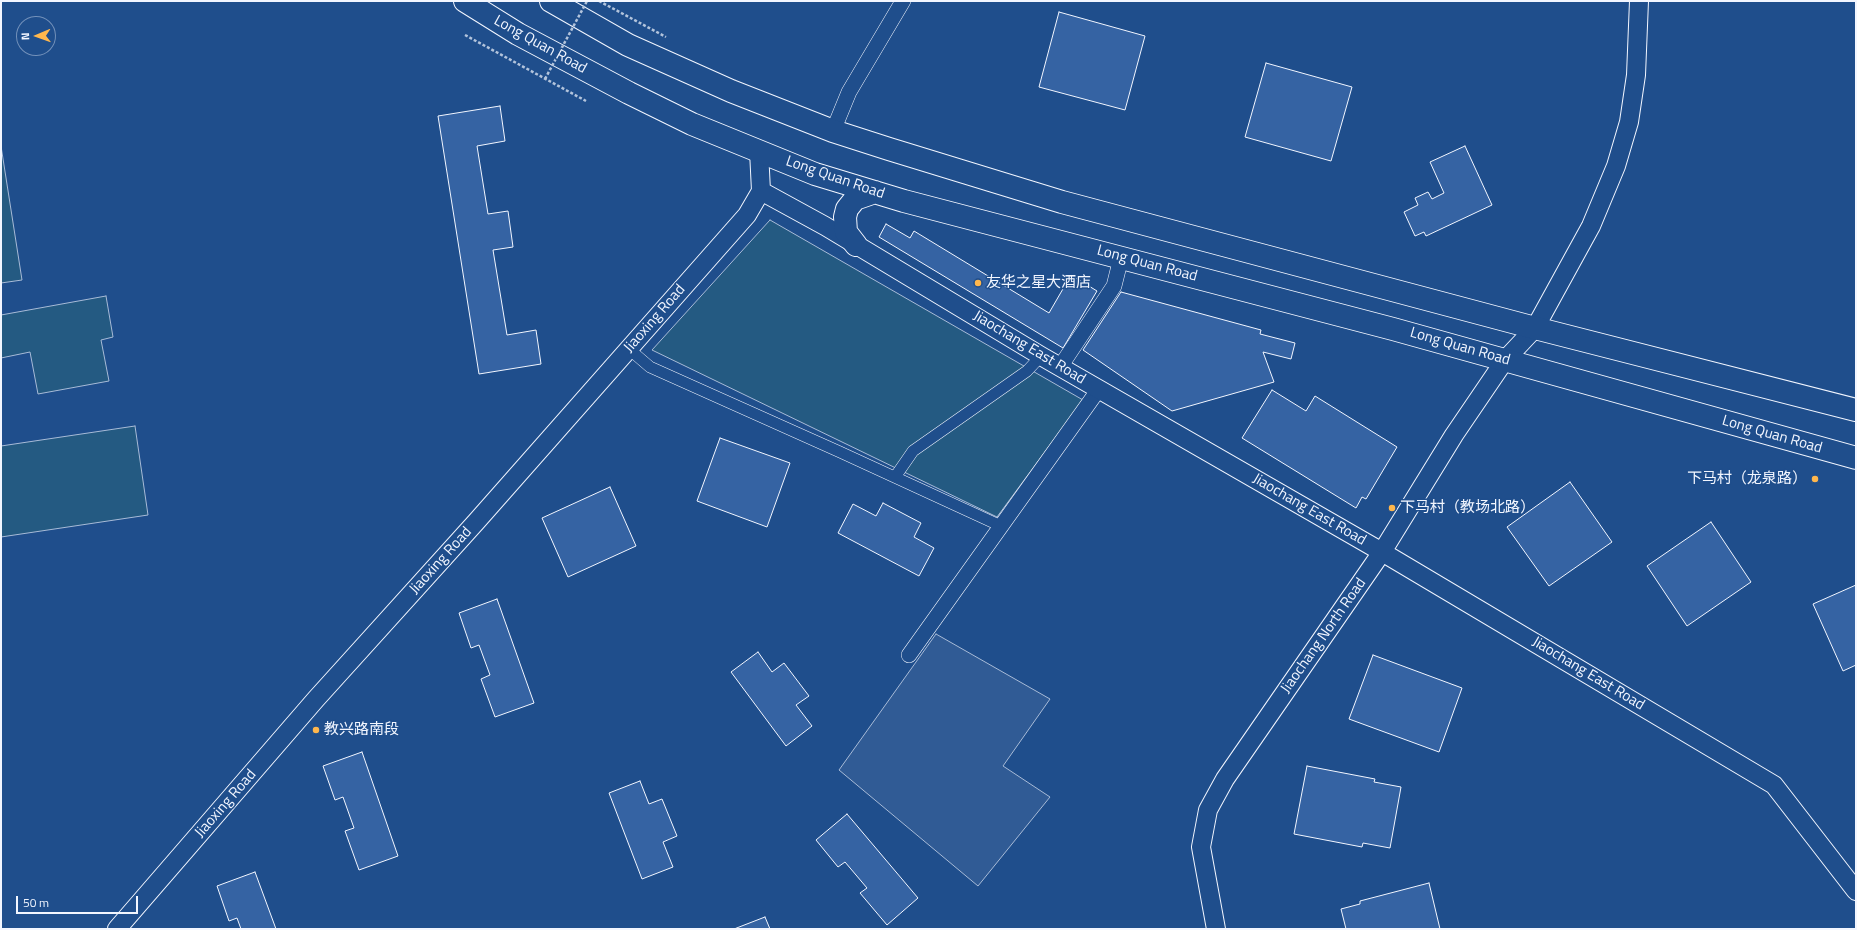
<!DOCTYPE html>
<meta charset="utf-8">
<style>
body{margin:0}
#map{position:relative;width:1857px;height:930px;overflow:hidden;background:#1f4e8c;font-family:"Titillium Web",sans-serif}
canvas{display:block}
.frame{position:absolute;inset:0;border:2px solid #f2f6ff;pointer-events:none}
.north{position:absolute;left:16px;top:16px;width:40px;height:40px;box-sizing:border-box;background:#1f4e8c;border:1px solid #7391ba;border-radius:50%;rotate:268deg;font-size:11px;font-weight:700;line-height:16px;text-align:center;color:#f2f6ff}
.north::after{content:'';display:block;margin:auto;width:14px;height:18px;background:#ffb74d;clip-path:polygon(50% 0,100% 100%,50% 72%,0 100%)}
.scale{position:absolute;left:16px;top:896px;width:122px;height:18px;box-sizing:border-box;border:2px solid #f2f6ff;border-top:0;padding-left:5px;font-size:12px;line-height:14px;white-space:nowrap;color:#f2f6ff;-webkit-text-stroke:3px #1f4e8c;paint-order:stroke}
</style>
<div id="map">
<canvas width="1857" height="930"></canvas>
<div class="frame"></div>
<div class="north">N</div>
<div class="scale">50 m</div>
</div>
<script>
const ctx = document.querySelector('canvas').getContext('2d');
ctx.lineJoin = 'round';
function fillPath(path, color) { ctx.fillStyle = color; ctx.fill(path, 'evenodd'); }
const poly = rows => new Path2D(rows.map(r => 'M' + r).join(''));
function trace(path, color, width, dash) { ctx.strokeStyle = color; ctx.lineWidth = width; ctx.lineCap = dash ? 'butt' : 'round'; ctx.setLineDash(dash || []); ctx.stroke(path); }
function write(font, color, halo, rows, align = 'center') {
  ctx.font = font + ' "Titillium Web","Noto Sans SC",sans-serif'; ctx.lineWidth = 3; ctx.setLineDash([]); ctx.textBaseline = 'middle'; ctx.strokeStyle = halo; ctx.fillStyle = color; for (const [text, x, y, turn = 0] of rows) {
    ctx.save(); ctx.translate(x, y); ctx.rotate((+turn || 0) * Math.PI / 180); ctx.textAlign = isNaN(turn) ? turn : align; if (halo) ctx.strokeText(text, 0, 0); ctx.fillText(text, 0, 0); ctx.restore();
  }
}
const green = poly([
 [1,146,22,280,1,283,1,146],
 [770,220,1083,400,997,517,652,350,770,220],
 [106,296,113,337,101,340,109,381,38,394,30,352,1,358,1,315,106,296],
 [135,426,148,515,1,537,1,446,135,426]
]);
fillPath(green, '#245a82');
trace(green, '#a8bbd7', 1);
const parking = poly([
 [936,634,1050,699,1003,766,1050,797,978,886,839,770,936,634]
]);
fillPath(parking, '#305b95');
trace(parking, '#a8bbd7', 1);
const building = poly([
 [1059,12,1145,36,1125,110,1039,87,1059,12],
 [1266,63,1352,87,1331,161,1245,137,1266,63],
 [500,106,505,141,477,146,488,214,508,211,513,247,493,250,507,335,536,330,541,364,479,374,438,116,500,106],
 [1465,146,1492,205,1426,236,1424,232,1415,236,1404,212,1418,205,1415,198,1428,192,1432,199,1444,193,1430,162,1465,146],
 [886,224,910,238,914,231,1049,313,1071,275,1097,291,1063,348,879,237,886,224],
 [1121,292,1261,330,1260,334,1295,343,1291,359,1263,352,1274,382,1172,411,1083,350,1121,292],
 [1272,390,1306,411,1315,396,1397,447,1366,499,1362,497,1356,508,1242,438,1272,390],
 [720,438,790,463,767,527,697,501,720,438],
 [1570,482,1612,542,1549,586,1507,527,1570,482],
 [610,487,636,546,568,577,542,518,610,487],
 [883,503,921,523,914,537,934,548,919,576,838,533,853,504,876,516,883,503],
 [1711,522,1751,582,1687,626,1647,566,1711,522],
 [1856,585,1856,665,1843,671,1813,604,1856,585],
 [497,599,534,703,495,717,481,679,490,675,479,645,471,648,459,613,497,599],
 [758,652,772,672,784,663,809,696,796,705,812,726,786,746,731,672,758,652],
 [1373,655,1462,688,1439,752,1349,719,1373,655],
 [362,752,398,856,359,870,345,831,354,828,343,797,335,800,323,766,362,752],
 [1307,766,1375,779,1374,782,1401,787,1390,848,1363,843,1362,847,1294,834,1307,766],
 [640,781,649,804,662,799,677,836,663,842,673,867,642,879,609,793,640,781],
 [847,814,918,898,887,925,860,893,867,888,845,862,838,867,816,840,847,814],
 [255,872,276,929,241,929,237,918,229,921,217,886,255,872],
 [1429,883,1440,929,1346,929,1341,909,1360,904,1360,901,1429,883],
 [765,917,770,929,734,929,765,917]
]);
fillPath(building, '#3563a3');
trace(building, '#f2f6ff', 1);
const pedestrian = poly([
 [629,349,650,367,840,452,1001,526],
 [895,477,913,451,1027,371,1041,356]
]);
const minor = poly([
 [833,131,849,92,903,1],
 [1060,367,1114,286,1121,258],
 [909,655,1099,389]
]);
const tertiary = poly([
 [759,151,761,191],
 [761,191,825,226,1041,356,1382,552,1774,785,1856,891],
 [117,929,316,699,476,522,747,215,761,191],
 [1216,929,1201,847,1208,810,1225,779,1382,552,1454,435,1505,360,1535,328,1591,226,1616,166,1629,122,1636,75,1639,1]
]);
const primary = poly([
 [465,1,518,34,629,93,692,124,815,174,904,201,1393,329,1856,458],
 [551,1,628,45,731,91,833,131,889,149,1062,202,1535,328,1856,410],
 [856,245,846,232,845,217,847,209,855,199,875,192]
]);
trace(pedestrian, '#f2f6ff', 12);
trace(minor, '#f2f6ff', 16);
trace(tertiary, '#f2f6ff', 20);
trace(primary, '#f2f6ff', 24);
trace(poly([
 [599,1,666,37],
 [465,35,586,101]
]), '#b3c4dc', 2.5, [3, 2]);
trace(pedestrian, '#1f4e8c', 11);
trace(minor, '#1f4e8c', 15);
trace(tertiary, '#1f4e8c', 18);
trace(primary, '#1f4e8c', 22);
trace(poly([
 [545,79,587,1]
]), '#b3c4dc', 2.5, [3, 2]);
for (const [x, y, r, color] of [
 [978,283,4,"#ffb74d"],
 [1815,479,4,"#ffb74d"],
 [1392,508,4,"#ffb74d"],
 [316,730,4,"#ffb74d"]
]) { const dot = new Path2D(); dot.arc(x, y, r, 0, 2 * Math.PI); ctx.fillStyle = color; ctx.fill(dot); trace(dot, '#1f4e8c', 1.5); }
write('15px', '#f2f6ff', '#1f4e8c', [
 ["Long Quan Road",540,45,29],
 ["Long Quan Road",835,178,19],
 ["Long Quan Road",1147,264,15],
 ["Jiaoxing Road",655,319,-49],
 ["Long Quan Road",1460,347,16],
 ["Jiaochang East Road",1029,348,31],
 ["Long Quan Road",1772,435,16],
 ["Jiaochang East Road",1309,510,30],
 ["Jiaoxing Road",441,561,-48],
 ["Jiaochang North Road",1324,636,-55],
 ["Jiaochang East Road",1588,674,31],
 ["Jiaoxing Road",226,804,-49]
]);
write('15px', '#f2f6ff', '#1f4e8c', [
 ["友华之星大酒店",986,283],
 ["下马村（龙泉路）",1807,479,"right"],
 ["下马村（教场北路）",1400,508],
 ["教兴路南段",324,730]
], 'left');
</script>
